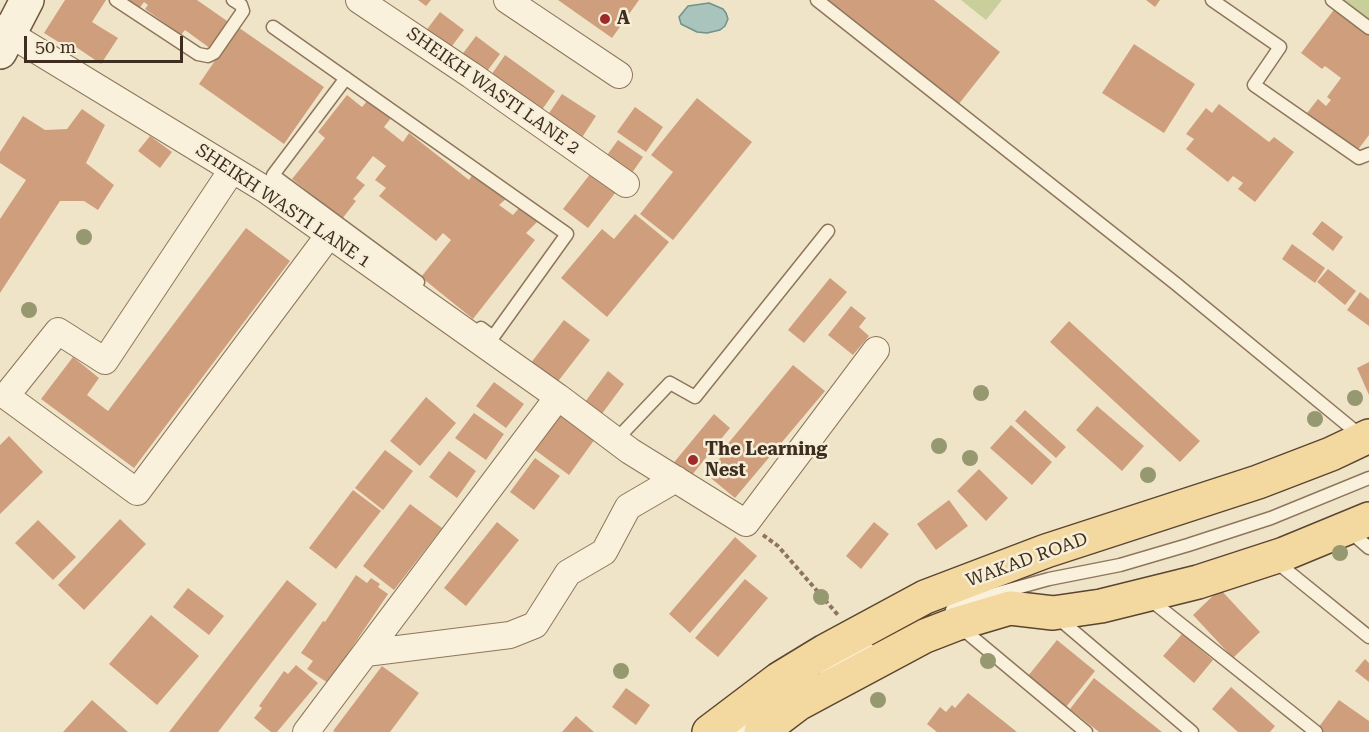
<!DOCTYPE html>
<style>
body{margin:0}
#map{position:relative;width:1369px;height:732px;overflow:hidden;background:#f0e4c8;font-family:"Roboto Serif",serif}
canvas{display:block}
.scale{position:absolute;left:24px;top:36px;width:159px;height:27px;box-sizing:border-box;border:3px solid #3d2e20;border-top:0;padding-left:8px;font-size:18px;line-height:21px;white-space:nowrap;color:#3d2e20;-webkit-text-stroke:4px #f7eed8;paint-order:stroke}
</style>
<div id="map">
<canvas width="1369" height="732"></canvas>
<div class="scale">50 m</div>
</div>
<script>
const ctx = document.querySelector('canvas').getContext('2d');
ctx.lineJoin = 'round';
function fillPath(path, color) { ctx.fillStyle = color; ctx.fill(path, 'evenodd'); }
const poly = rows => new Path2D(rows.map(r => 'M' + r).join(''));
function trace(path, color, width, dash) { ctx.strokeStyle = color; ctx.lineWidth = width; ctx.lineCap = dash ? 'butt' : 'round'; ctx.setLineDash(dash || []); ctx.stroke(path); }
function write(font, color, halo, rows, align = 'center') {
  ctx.font = font + ' "Roboto Serif",serif'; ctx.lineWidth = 5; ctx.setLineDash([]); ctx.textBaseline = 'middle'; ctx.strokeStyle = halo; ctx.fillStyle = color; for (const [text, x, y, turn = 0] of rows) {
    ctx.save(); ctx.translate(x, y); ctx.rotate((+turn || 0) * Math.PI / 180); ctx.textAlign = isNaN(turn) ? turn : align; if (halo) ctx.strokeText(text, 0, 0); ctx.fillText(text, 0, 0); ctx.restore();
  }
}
fillPath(poly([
 [961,0,1002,0,986,20],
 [1343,0,1369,0,1369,20]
]), '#c9cf9b');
const water = poly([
 [709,3,723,9,726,13,728,19,725,26,720,30,707,33,697,32,681,24,679,17,688,6,709,3]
]);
fillPath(water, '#a9c4bc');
trace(water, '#6f938a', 1.5);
fillPath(poly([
 [65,0,106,0,92,22,118,38,101,64,76,47,73,51,44,33],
 [126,0,197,0,230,23,211,49,185,30,181,35,145,9,148,5,144,2,139,9],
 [418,0,431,0,426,6],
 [558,0,639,0,612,38],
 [825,0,934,0,1000,52,958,105],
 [1146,0,1160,0,1155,7],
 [1336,7,1369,33,1369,135,1357,151,1307,113,1318,99,1326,106,1331,100,1327,97,1341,78,1325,66,1322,69,1301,53],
 [440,12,464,30,446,54,422,36],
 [238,27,324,87,284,144,199,84],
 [476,36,500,54,482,78,458,60],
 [1134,44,1195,84,1164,133,1102,93],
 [505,55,555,91,537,117,487,81],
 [562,94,596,116,577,145,543,122],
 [347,95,362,107,368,100,391,118,384,127,403,142,409,133,469,180,473,174,507,198,499,205,513,215,519,208,538,221,526,233,535,240,473,319,421,277,451,240,443,233,436,241,379,196,386,188,375,180,386,166,373,156,356,178,365,185,353,199,356,201,342,219,292,179,325,138,318,132],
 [697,98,752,142,673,240,640,214,673,172,651,155],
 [1219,104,1269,142,1274,137,1294,152,1255,202,1238,189,1243,183,1233,176,1228,182,1186,149,1194,139,1186,134,1206,108,1212,113],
 [635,107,663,127,646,152,617,132],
 [82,109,105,125,86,163,114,185,98,210,84,201,60,201,0,293,0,219,26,180,0,163,0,152,23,116,45,130,67,129],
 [150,136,172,152,160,168,138,151],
 [618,140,643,157,627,180,602,162],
 [594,169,619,188,588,228,563,209],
 [635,214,669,242,607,317,561,278,602,229,614,239],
 [1322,221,1343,237,1333,251,1312,234],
 [246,228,290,261,134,468,41,399,73,357,99,378,87,395,108,411],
 [1292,244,1325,268,1315,283,1282,259],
 [1328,269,1356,291,1345,305,1317,282],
 [830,278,847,292,804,343,788,330],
 [1360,292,1369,299,1369,326,1347,310],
 [851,306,866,318,859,327,869,336,853,355,828,335],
 [564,320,590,340,556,384,530,364],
 [1069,321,1200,441,1180,462,1050,342],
 [1369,362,1369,395,1357,368],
 [793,365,825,391,735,498,707,475,723,454,721,452],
 [608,371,624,384,601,415,585,402],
 [494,382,524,404,506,428,476,406],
 [426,397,456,423,420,466,390,441],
 [1097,406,1144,446,1122,471,1076,430],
 [566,407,600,432,569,475,535,450],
 [1025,410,1066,447,1056,458,1015,421],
 [474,413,504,434,486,460,455,438],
 [714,414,730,428,688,480,671,466],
 [1011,425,1052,462,1032,485,990,448],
 [9,436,43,472,0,514,0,445],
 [385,450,413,471,383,510,355,488],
 [449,451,476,471,457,498,429,477],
 [535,458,560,476,534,510,510,492],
 [979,469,1008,498,986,521,957,491],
 [353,490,381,511,336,569,309,548],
 [949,500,968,526,936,550,917,524],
 [410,504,442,528,394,590,363,566],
 [120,519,146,544,84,610,58,585],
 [38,520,76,557,53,580,15,543],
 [497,522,519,540,466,606,444,588],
 [874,522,889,534,861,569,846,556],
 [735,537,757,556,690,633,669,614],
 [356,575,367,583,371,578,380,584,378,587,388,594,328,683,307,669,313,661,301,653,323,621,325,622],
 [745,579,768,598,718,657,695,638],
 [287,580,317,604,218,732,169,732],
 [188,588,224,616,209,635,173,607],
 [1220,589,1260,632,1233,658,1193,615],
 [151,615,199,656,157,705,109,664],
 [1182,634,1213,660,1194,683,1163,656],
 [1057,640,1095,671,1066,707,1028,676],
 [1365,659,1369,663,1369,682,1355,671],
 [296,665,318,683,277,732,271,732,254,718,262,708,259,706,284,671,288,674],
 [382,666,419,693,390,732,335,732,333,731],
 [1094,678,1162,732,1099,732,1070,709],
 [1231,687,1275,726,1270,732,1238,732,1212,709],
 [626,688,650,705,636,725,612,707],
 [968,693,1017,732,937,732,927,724,940,707,946,712,952,705,955,708],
 [92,700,128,732,63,732],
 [1339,700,1369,721,1369,732,1323,732,1318,728],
 [576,716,594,732,562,732]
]), '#cf9f7d');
const service = poly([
 [116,0,198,54,208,56,214,53,243,11,241,5,233,0],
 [817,0,1175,283,1361,436],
 [1212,0,1280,47,1254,85,1359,158,1369,154],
 [1332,0,1369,28],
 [273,27,567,234,493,337,481,328],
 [346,78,273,175,418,282],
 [616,440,670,383,695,397,828,231],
 [1348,530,1369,548],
 [1274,560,1369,637],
 [1148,598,1316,732],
 [952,610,973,600,1049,579,1120,565,1188,545,1271,518,1369,478],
 [1058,618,1192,732],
 [959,626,1086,732],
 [824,669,868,649],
 [738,732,759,717]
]);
const minor = poly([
 [359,0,471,75,626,184],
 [507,0,619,75],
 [0,28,266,190,558,397,630,451,746,523,876,350],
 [232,170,105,361,58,331,6,396,137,492,329,235],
 [366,653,510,635,535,625,568,573,604,552,628,507,676,479],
 [306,732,558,397]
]);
const secondary = poly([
 [0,52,27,0]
]);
const primary = poly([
 [709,732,779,679,825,651,925,597,1046,551,1258,482,1331,454,1369,436],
 [761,732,798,704,824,690,925,636,956,624,1010,608,1053,613,1101,606,1198,582,1284,554,1369,519]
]);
trace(service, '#8d765c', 15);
trace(minor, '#8d765c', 28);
trace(secondary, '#6f573f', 36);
trace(primary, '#5b4430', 36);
trace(poly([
 [763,535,778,546,838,615]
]), '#8d765c', 4, [4.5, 3]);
trace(service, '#faf1dc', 12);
trace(minor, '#faf1dc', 26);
trace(secondary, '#faf1dc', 33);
trace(primary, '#f3d9a0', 33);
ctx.fillStyle = '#96986f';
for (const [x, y] of [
 [84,237],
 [29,310],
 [981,393],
 [1355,398],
 [1315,419],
 [939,446],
 [970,458],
 [1148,475],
 [1340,553],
 [821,597],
 [988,661],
 [621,671],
 [878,700]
]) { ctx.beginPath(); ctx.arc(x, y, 8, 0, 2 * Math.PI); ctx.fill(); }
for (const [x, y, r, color] of [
 [605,19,6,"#9e2a2b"],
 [693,460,6,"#9e2a2b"]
]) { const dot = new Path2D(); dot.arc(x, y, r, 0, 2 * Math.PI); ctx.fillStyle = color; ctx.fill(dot); trace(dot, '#f7eed8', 2); }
write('bold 18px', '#3d2e20', '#f7eed8', [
 ["A",617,19],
 ["The Learning",705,450],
 ["Nest",705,471]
], 'left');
write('18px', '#3d2e20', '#f7eed8', [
 ["SHEIKH WASTI LANE 2",493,91,35],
 ["SHEIKH WASTI LANE 1",283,206,34],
 ["WAKAD ROAD",1027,560,-20]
]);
</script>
